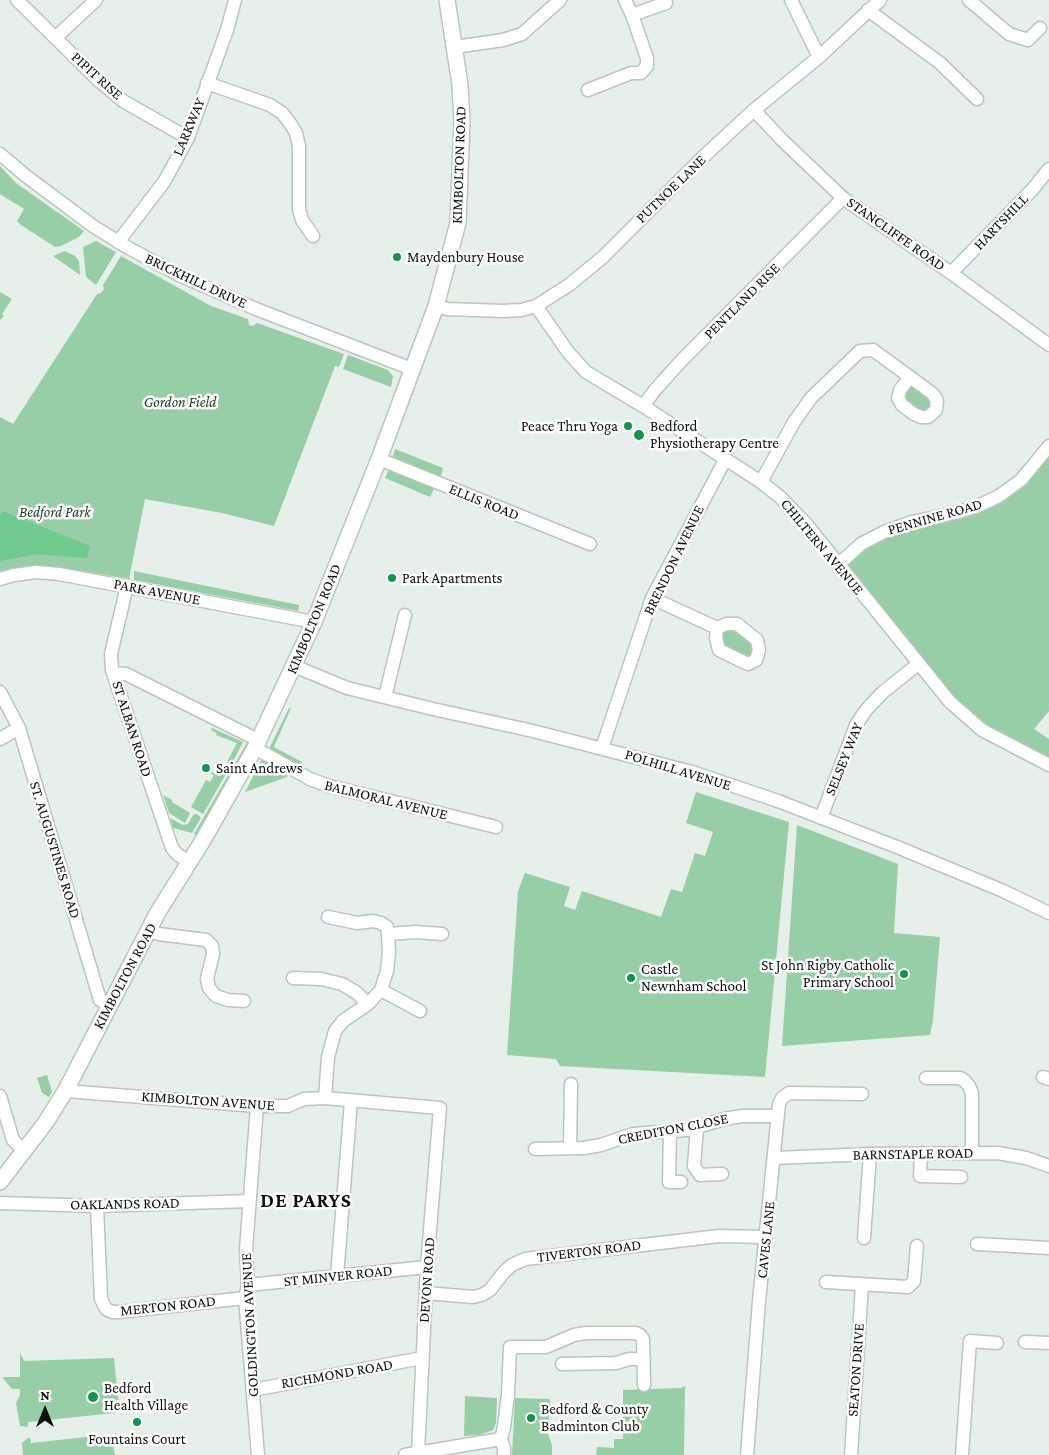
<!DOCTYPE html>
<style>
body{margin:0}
#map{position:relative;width:1049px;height:1455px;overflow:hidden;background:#e6efe9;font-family:"Crimson Pro",serif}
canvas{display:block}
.north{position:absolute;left:20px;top:1385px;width:50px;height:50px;-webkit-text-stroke:4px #fff;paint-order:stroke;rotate:0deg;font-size:14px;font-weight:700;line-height:20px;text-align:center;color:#0c0f0d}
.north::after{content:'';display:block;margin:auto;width:18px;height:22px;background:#0c0f0d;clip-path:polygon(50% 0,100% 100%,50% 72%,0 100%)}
</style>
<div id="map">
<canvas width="1049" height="1455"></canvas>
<div class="north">N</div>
</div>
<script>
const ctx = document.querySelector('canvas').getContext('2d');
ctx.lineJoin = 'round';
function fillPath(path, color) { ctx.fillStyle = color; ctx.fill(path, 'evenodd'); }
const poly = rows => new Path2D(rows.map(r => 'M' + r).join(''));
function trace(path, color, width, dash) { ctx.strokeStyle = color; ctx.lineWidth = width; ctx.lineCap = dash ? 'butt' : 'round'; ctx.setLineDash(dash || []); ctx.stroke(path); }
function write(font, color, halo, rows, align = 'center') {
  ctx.font = font + ' "Crimson Pro",serif'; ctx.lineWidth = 5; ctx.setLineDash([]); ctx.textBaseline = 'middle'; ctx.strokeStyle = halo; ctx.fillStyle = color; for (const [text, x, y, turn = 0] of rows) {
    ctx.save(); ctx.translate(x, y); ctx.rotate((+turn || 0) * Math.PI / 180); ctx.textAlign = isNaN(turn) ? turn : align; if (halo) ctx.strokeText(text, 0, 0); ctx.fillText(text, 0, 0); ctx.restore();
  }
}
fillPath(poly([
 [0,166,16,183,84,231,79,237,61,246,55,247,21,225,17,221,24,209,0,194],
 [96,241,116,252,96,285,86,277,83,247],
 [65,251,75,256,79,261,80,275,53,256],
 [121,256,211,306,248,319,249,325,253,326,257,323,344,354,339,367,335,366,274,526,222,513,145,499,129,579,76,570,39,566,0,571,0,417,13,424,97,294,101,293,104,289,103,285],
 [0,292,12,299,2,314,4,316,0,320],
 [348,355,388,370,393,376,391,387,343,369],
 [908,386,913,387,930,400,929,409,926,413,900,401],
 [395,449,443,468,441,476,438,478,395,460,393,456],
 [1049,453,1049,711,1034,729,1049,739,1049,760,988,729,956,703,846,572,849,559,885,535,923,524,972,513],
 [392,470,435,487,430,497,385,478,388,471],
 [134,571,299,605,298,611,134,580],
 [734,627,755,643,752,658,745,658,723,647,720,637,725,629],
 [289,708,291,708,274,747,302,762,299,767,269,749],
 [212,728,243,742,231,765,227,762,237,743,216,735,217,733,211,730],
 [248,741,250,746,243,755,199,830,199,837,194,834],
 [262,759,289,773,287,777,245,792],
 [222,771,226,774,203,814,191,807,206,780,210,782,214,775,211,774,212,772,219,776],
 [696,792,789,822,765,1077,560,1066,556,1059,507,1055,518,891,525,873,570,887,564,906,575,910,582,891,661,917,671,889,682,892,695,853,705,856,713,832,686,823],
 [163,795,172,800,172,802,190,813,185,823,169,813],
 [197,814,201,818,192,833,173,828,170,818,183,825,188,824,193,815],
 [797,825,898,864,894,933,940,937,933,1020,930,1035,782,1046],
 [47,1075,52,1092,49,1097,42,1093,37,1078],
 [20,1353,24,1361,114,1358,119,1408,115,1413,28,1422,28,1427,20,1426,16,1403,20,1395,20,1389,12,1389,2,1377,20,1377],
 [685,1386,684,1455,596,1455,597,1447,614,1448,614,1439,623,1439,623,1390,681,1388],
 [465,1396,497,1398,496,1423,493,1430,480,1435,464,1436],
 [515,1398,550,1399,548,1434,552,1445,552,1455,512,1455],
 [104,1435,104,1438,112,1440,115,1455,23,1455,22,1443,28,1438,30,1438,31,1443]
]), '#97cea7');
fillPath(poly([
 [3,511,90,546,87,558,37,554,0,561,0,515]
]), '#70c98e');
const minor = poly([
 [17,0,97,79,123,101,188,138],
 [625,0,632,15,666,3],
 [791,0,819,57],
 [969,0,1009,34,1028,40,1040,28],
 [868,10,940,63,977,99],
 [55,38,96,0],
 [455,47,503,40,522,34,560,0],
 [207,83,270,105,282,113,290,123,296,133,299,146,299,209,302,220,313,236],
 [588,90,631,73,641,73,647,66,647,58,632,15],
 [754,110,782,140,843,198,951,273,1049,345],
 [0,154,26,176,93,226,125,246,179,275,256,309,412,369],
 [118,242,164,182,188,138,227,30,235,0],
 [951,273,1032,190,1049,169],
 [436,306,447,309,503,311,521,310,536,306,569,285,603,257,702,158,754,110,819,57,880,0],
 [536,306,568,352,586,372,643,406,761,482,780,497,807,525,950,702,982,730,1049,765],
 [910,377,933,394,937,401,936,410,928,417,921,417,914,414,902,405,898,398,900,390,910,377],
 [643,406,655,390,682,360,843,198],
 [379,459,590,544],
 [761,482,794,422,811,398,860,351,873,350,910,377],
 [839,564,861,544,884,532,912,522,955,513,978,506,999,496,1021,480,1049,446],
 [0,579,14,575,36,572,59,574,314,622],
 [127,586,111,654,112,670,172,848,177,854,189,862],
 [652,598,717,628,726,624,737,624,757,640,759,650,756,660,748,664,719,650,716,638,717,628],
 [294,666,347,688,433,709,533,731,692,772,778,801,897,847,1001,890,1049,913],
 [114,673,126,674,258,740],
 [0,692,19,728,100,1000,109,1005],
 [385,697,405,615],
 [0,739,19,728],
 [255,748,310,779,329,786,496,827],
 [602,748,652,598,725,460],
 [821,818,856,725,866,710,882,693,918,664],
 [148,931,159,934,206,940,212,946,213,954,207,979,209,988,216,996,228,1000,244,1001],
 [388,934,416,932,442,934],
 [293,978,321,979,342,984,357,993,368,1004],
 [381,990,420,1011],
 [1043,1077,1049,1079],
 [926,1078,960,1078,965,1081,969,1086,972,1093,972,1153],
 [66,1090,78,1092,257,1106,288,1106,304,1099,325,1098,440,1108,427,1267,418,1453],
 [0,1096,13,1140,24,1151],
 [325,1098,328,1057,335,1031,343,1021,368,1004,381,990,387,971,389,952,388,934,387,927,381,923,373,921,357,923,328,917],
 [257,1106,246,1249,248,1285,245,1298,258,1455],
 [697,1127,694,1166,700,1175,722,1174],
 [670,1131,669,1182,681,1182],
 [570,1148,571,1084],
 [535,1149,584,1148,601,1145,633,1134,687,1130,724,1119,742,1116,777,1116],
 [921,1153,920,1176,961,1177],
 [775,1158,870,1154,998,1153,1026,1158,1049,1166],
 [0,1203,97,1206,249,1201],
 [97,1206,101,1299,106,1309,112,1312,119,1312,245,1298],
 [864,1238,870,1154],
 [977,1244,1049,1248],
 [337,1276,351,1101],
 [826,1282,908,1287,914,1281,917,1246],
 [248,1285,427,1267],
 [426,1293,473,1297,482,1295,490,1290,504,1272,512,1265,525,1259,719,1236,766,1237],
 [1025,1342,1049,1343],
 [562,1364,616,1363,629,1359,644,1359],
 [253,1390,422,1358],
 [405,1455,501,1439],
 [504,1455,504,1448,501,1439,504,1427,508,1394,510,1347,546,1347,574,1335,586,1333,636,1333,640,1335,643,1339,644,1385],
 [747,1455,759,1301,779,1104,782,1098,789,1093,862,1094],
 [851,1455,862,1285],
 [962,1455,970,1341,997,1343]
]);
const major = poly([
 [0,1182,46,1122,66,1090,158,912,202,842,255,748,314,622,379,459,436,306,458,223,462,122,460,85,447,0]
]);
trace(minor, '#bcc4be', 15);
trace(major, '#bcc4be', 18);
trace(minor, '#fff', 12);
trace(major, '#fff', 15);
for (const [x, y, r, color] of [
 [397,257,5,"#129350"],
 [628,426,5,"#129350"],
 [639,435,6,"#129350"],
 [392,578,5,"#129350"],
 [206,768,5,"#129350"],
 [904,974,5,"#129350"],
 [631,978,5,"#129350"],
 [93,1397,6,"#129350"],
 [531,1418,5,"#129350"],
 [137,1422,5,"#129350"]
]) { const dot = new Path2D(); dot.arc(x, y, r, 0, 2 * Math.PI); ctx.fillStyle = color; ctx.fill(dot); trace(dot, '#fff', 2); }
write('15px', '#0c0f0d', '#fff', [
 ["PIPIT RISE",97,76,42],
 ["LARKWAY",189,127,-67],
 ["KIMBOLTON ROAD",459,165,-88],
 ["PUTNOE LANE",671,189,-44],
 ["HARTSHILL",1001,222,-46],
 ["STANCLIFFE ROAD",896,234,35],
 ["BRICKHILL DRIVE",196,281,25],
 ["PENTLAND RISE",742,301,-45],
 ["ELLIS ROAD",484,502,22],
 ["PENNINE ROAD",935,517,-16],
 ["CHILTERN AVENUE",822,547,50],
 ["BRENDON AVENUE",674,560,-64],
 ["PARK AVENUE",157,592,11],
 ["KIMBOLTON ROAD",314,619,-67],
 ["ST ALBAN ROAD",132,729,72],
 ["SELSEY WAY",844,759,-68],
 ["POLHILL AVENUE",678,770,17],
 ["BALMORAL AVENUE",386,800,14],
 ["ST. AUGUSTINES ROAD",55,850,73],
 ["KIMBOLTON ROAD",125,976,-62],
 ["KIMBOLTON AVENUE",208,1101,4],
 ["CREDITON CLOSE",673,1129,-11],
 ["BARNSTAPLE ROAD",913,1154,-1],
 ["OAKLANDS ROAD",125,1204,-1],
 ["CAVES LANE",766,1240,-84],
 ["TIVERTON ROAD",589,1251,-7],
 ["ST MINVER ROAD",338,1276,-6],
 ["DEVON ROAD",427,1280,-86],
 ["MERTON ROAD",168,1306,-6],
 ["GOLDINGTON AVENUE",250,1325,-93],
 ["SEATON DRIVE",856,1370,-86],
 ["RICHMOND ROAD",337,1374,-10]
]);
write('15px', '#0c0f0d', '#fff', [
 ["Maydenbury House",407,257],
 ["Peace Thru Yoga",618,426,"right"],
 ["Bedford",650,426],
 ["Physiotherapy Centre",650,443],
 ["Park Apartments",402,578],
 ["Saint Andrews",216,768],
 ["St John Rigby Catholic",894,965,"right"],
 ["Primary School",894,982,"right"],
 ["Castle",641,969],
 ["Newnham School",641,986],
 ["Bedford",104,1388],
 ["Health Village",104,1405],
 ["Bedford & County",541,1409],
 ["Badminton Club",541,1426],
 ["Fountains Court",137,1439,"center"]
], 'left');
write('italic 15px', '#193e26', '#fff', [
 ["Gordon Field",180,402],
 ["Bedford Park",55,512]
]);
ctx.letterSpacing = '1px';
write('bold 20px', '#0c0f0d', '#fff', [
 ["DE PARYS",306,1201]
]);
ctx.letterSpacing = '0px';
</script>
